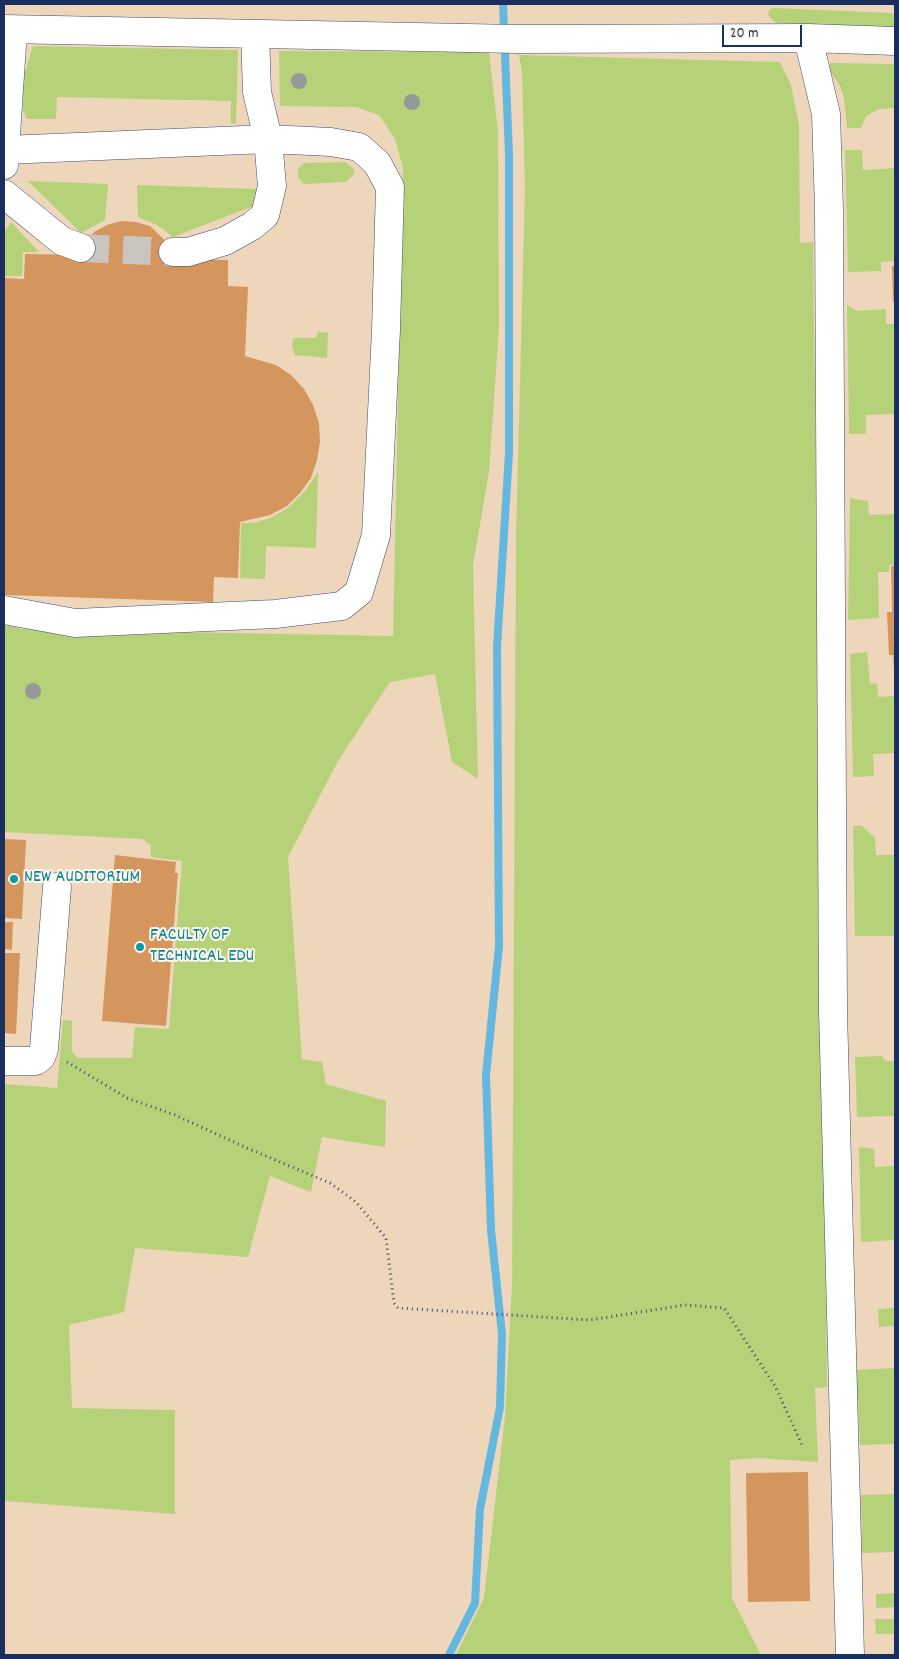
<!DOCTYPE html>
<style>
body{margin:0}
#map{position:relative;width:899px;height:1659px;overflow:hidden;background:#f7ebd7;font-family:Dekko,sans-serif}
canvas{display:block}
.frame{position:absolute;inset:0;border:5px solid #1b2f5e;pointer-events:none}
.scale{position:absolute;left:722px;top:25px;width:80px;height:22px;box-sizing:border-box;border:2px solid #1b2f5e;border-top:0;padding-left:6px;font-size:15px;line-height:18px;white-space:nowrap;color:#1b2f5e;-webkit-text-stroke:4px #fbf7ec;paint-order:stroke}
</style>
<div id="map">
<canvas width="899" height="1659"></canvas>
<div class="frame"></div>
<div class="scale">20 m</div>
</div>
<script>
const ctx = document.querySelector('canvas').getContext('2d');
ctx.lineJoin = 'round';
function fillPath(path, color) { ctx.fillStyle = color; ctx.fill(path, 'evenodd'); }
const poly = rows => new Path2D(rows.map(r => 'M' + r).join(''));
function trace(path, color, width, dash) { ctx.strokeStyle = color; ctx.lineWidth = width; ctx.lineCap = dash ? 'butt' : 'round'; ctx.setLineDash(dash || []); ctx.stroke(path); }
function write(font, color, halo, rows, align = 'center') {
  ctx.font = font + ' Dekko,sans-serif'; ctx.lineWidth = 4; ctx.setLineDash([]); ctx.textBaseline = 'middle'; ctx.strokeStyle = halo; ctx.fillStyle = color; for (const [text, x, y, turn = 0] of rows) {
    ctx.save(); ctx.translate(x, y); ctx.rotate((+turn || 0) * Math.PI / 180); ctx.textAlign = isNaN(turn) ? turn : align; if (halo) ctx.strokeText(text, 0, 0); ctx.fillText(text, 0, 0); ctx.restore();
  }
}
fillPath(poly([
 [4,4,895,4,895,1655,4,1655]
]), '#eed6bb');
fillPath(poly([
 [774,8,893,13,895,21,894,26,891,28,776,23,768,15,769,10],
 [33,46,238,50,236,124,231,123,231,101,57,97,56,119,27,119,23,111,23,78],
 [279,51,489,52,498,132,499,327,489,472,473,565,478,779,452,762,435,674,390,682,338,761,288,857,302,1059,322,1062,326,1084,386,1101,385,1147,322,1137,311,1192,270,1176,248,1257,135,1248,124,1312,69,1325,72,1408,175,1410,175,1514,4,1501,4,1084,57,1088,63,1020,72,1021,72,1052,78,1058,132,1058,135,1027,169,1029,182,861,151,857,151,845,142,839,4,832,4,624,21,629,393,636,403,168,395,139,379,115,356,107,280,106],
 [519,55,780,62,791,85,799,125,800,243,813,242,827,1387,815,1388,818,1462,758,1458,730,1460,732,1598,761,1655,456,1655,484,1598,505,1416,512,1285,516,538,525,188,522,73],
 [830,63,895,64,895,108,879,109,866,116,861,128,847,128,844,98,840,86,829,70],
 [845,150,862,150,863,170,895,168,895,261,881,262,881,271,848,272],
 [345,162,354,169,354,174,346,182,304,184,298,177,298,169,304,163],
 [28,181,108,184,105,220,81,233],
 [137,185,256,189,256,205,173,237,157,225,138,217],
 [11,222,39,252,23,252,22,276,4,276,4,232],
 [847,305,857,311,886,309,886,324,895,324,895,414,866,415,866,434,849,434],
 [318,332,328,333,327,358,295,355,292,346,293,338,316,338],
 [318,472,316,548,266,546,265,579,240,578,241,523,253,523,270,518,288,508,305,491],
 [850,498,868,501,869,515,895,514,895,565,889,565,889,572,878,572,879,618,848,620],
 [867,652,870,684,877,683,878,697,895,696,895,753,873,754,874,776,853,777,850,654],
 [861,825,875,838,876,855,895,855,895,936,855,936,853,826],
 [882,1056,885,1061,895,1061,895,1116,857,1117,855,1057],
 [859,1147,874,1149,875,1167,895,1166,895,1240,861,1242],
 [895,1308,895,1326,879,1327,878,1309],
 [895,1368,895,1444,860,1445,856,1370],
 [895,1494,895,1552,862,1553,861,1495],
 [895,1593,895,1607,876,1608,876,1594],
 [875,1619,895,1619,895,1634,876,1634]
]), '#b6d278');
trace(poly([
 [449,1655,475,1603,480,1509,500,1407,502,1334,491,1230,486,1075,499,946,497,647,509,453,509,155,503,4]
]), '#64b8e0', 8);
fillPath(poly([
 [121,221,136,222,150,226,171,246,176,259,228,260,228,286,248,287,245,356,276,365,291,375,304,389,313,405,319,423,320,442,317,460,311,478,300,493,287,506,270,515,240,522,238,578,214,577,213,602,5,595,4,278,24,279,25,254,78,255,84,243,94,232,107,225],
 [892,266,895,266,895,302,893,302],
 [891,566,895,566,895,686,893,655,889,655,887,612,892,612],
 [4,839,26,840,22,919,4,918],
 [115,855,176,862,175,873,178,873,166,1026,102,1021],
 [4,922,13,922,12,950,4,949],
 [4,953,20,953,16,1034,4,1033],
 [808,1472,810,1601,748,1602,746,1473]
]), '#d4965c');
trace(poly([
 [81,248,173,252]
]), '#cbc5bf', 28, [28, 14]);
const minor = poly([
 [4,29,518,39,808,38,895,41],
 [808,38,826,114,829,209,833,1010,850,1655],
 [4,165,13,30],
 [4,194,62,241,81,248],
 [173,252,188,252,225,241,252,226,265,215,272,186,268,139,257,92,255,34],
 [4,610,75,623,275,614,342,606,359,592,376,535,386,330,390,187,377,163,359,147,331,142,268,139,5,150],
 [4,1061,36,1061,41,1057,44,1049,57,887]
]);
trace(minor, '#3c4b70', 29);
trace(poly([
 [67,1062,127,1098,175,1115,247,1148,330,1183,356,1202,386,1238,394,1303,398,1308,590,1320,685,1305,724,1308,775,1386,803,1447]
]), '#3c4b70', 3, [1, 4]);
trace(minor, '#fff', 28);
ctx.fillStyle = '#939a98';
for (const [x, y] of [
 [299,81],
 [412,102],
 [33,691]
]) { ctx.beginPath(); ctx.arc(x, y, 8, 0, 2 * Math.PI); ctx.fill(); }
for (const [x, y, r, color] of [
 [14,879,5,"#0f9aa8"],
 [140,947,5,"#0f9aa8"]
]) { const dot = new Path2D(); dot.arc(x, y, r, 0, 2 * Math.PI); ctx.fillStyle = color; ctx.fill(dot); trace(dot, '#fbf7ec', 2); }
write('18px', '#0d838f', '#fbf7ec', [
 ["NEW AUDITORIUM",24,879],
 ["FACULTY OF",150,937],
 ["TECHNICAL EDU",150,958]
], 'left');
</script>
